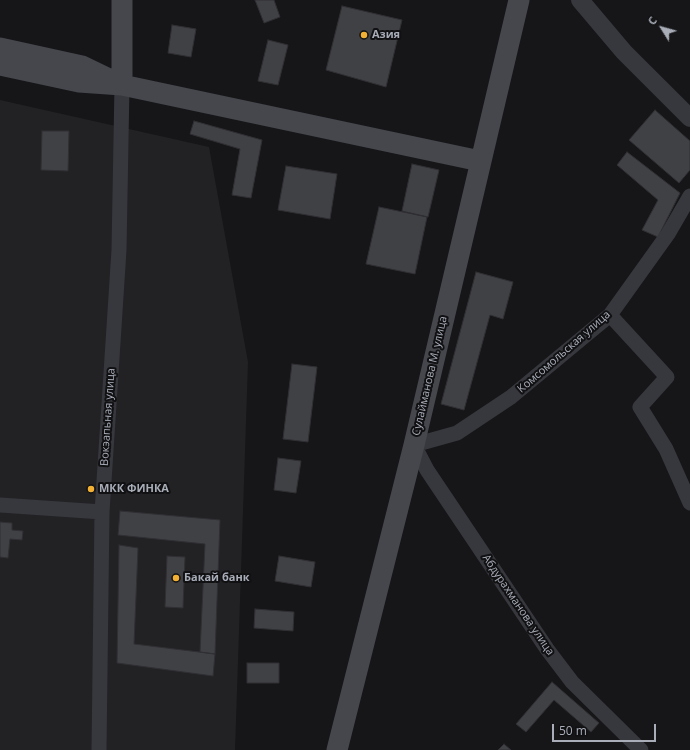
<!DOCTYPE html>
<meta charset="utf-8">
<style>
body{margin:0}
#map{position:relative;width:690px;height:750px;overflow:hidden;background:#161618;font-family:"Open Sans",sans-serif}
canvas{display:block}
.north{position:absolute;left:642px;top:8px;width:40px;height:40px;-webkit-text-stroke:3px #111113;paint-order:stroke;rotate:307deg;font-size:11px;font-weight:700;line-height:16px;text-align:center;color:#a8adb8}
.north::after{content:'';display:block;margin:auto;width:14px;height:18px;background:#a8adb8;clip-path:polygon(50% 0,100% 100%,50% 72%,0 100%)}
.scale{position:absolute;left:552px;top:724px;width:104px;height:18px;box-sizing:border-box;border:2px solid #a8adb8;border-top:0;padding-left:5px;font-size:12px;line-height:14px;white-space:nowrap;color:#a8adb8;-webkit-text-stroke:3px #111113;paint-order:stroke}
</style>
<div id="map">
<canvas width="690" height="750"></canvas>
<div class="north">С</div>
<div class="scale">50 m</div>
</div>
<script>
const ctx = document.querySelector('canvas').getContext('2d');
ctx.lineJoin = 'round';
function fillPath(path, color) { ctx.fillStyle = color; ctx.fill(path, 'evenodd'); }
const poly = rows => new Path2D(rows.map(r => 'M' + r).join(''));
function trace(path, color, width, dash) { ctx.strokeStyle = color; ctx.lineWidth = width; ctx.lineCap = dash ? 'butt' : 'round'; ctx.setLineDash(dash || []); ctx.stroke(path); }
function write(font, color, halo, rows, align = 'center') {
  ctx.font = font + ' "Open Sans",sans-serif'; ctx.lineWidth = 4; ctx.setLineDash([]); ctx.textBaseline = 'middle'; ctx.strokeStyle = halo; ctx.fillStyle = color; for (const [text, x, y, turn = 0] of rows) {
    ctx.save(); ctx.translate(x, y); ctx.rotate((+turn || 0) * Math.PI / 180); ctx.textAlign = isNaN(turn) ? turn : align; if (halo) ctx.strokeText(text, 0, 0); ctx.fillText(text, 0, 0); ctx.restore();
  }
}
fillPath(poly([
 [0,100,209,147,248,362,235,750,0,750]
]), '#222225');
const building = poly([
 [255,0,274,0,280,17,264,23,255,0],
 [342,6,402,20,386,87,326,70,342,6],
 [172,25,196,29,191,57,168,53,172,25],
 [268,40,288,45,278,85,258,81,268,40],
 [655,110,690,141,690,170,679,183,629,140,655,110],
 [194,121,262,140,251,198,232,195,240,149,190,134,194,121],
 [42,131,69,131,68,171,41,170,42,131],
 [627,152,680,193,658,237,642,230,658,200,617,165,627,152],
 [412,164,439,170,428,217,402,211,412,164],
 [286,166,337,174,330,219,278,210,286,166],
 [379,207,427,217,415,274,366,264,379,207],
 [476,272,513,282,503,319,490,315,464,410,441,404,476,272],
 [292,364,317,367,308,442,283,439,292,364],
 [278,458,301,461,296,493,274,490,278,458],
 [120,511,220,520,215,654,200,652,205,544,118,535,120,511],
 [0,522,12,523,12,530,23,531,22,540,10,539,8,558,0,557,0,522],
 [119,545,138,548,134,644,215,654,213,676,117,663,119,545],
 [167,556,185,557,183,608,165,607,167,556],
 [279,556,315,562,311,587,275,581,279,556],
 [255,609,294,612,293,631,254,628,255,609],
 [247,663,279,663,279,683,247,683,247,663],
 [552,682,599,723,591,732,554,700,526,732,516,724,552,682],
 [504,744,511,750,498,750,504,744]
]);
fillPath(building, '#404145');
trace(building, '#303034', 1);
trace(poly([
 [610,315,667,377,640,407,666,449,690,503],
 [0,505,102,512],
 [99,750,102,512,119,250,122,85],
 [641,750,572,682,547,649,427,470,414,445,457,433,511,397,610,315,668,234,690,196]
]), '#37383d', 15);
trace(poly([
 [580,0,624,52,690,118]
]), '#37383d', 18);
trace(poly([
 [0,48,82,66,111,80],
 [0,65,79,82,122,85,480,161],
 [122,85,122,0],
 [337,750,414,445,519,0]
]), '#45474d', 21);
for (const [x, y, r, color] of [
 [364,35,4,"#f2b134"],
 [91,489,4,"#f2b134"],
 [176,578,4,"#f2b134"]
]) { const dot = new Path2D(); dot.arc(x, y, r, 0, 2 * Math.PI); ctx.fillStyle = color; ctx.fill(dot); trace(dot, '#111113', 1.5); }
write('bold 11px', '#a8adb8', '#111113', [
 ["Азия",372,35],
 ["МКК ФИНКА",99,489],
 ["Бакай банк",184,578]
], 'left');
write('11px', '#a8adb8', '#111113', [
 ["Комсомольская улица",564,352,-41],
 ["Сулайманова М. улица",430,376,-77],
 ["Вокэапьная улица",108,417,-86],
 ["Абдурахманова улица",518,605,56]
]);
</script>
